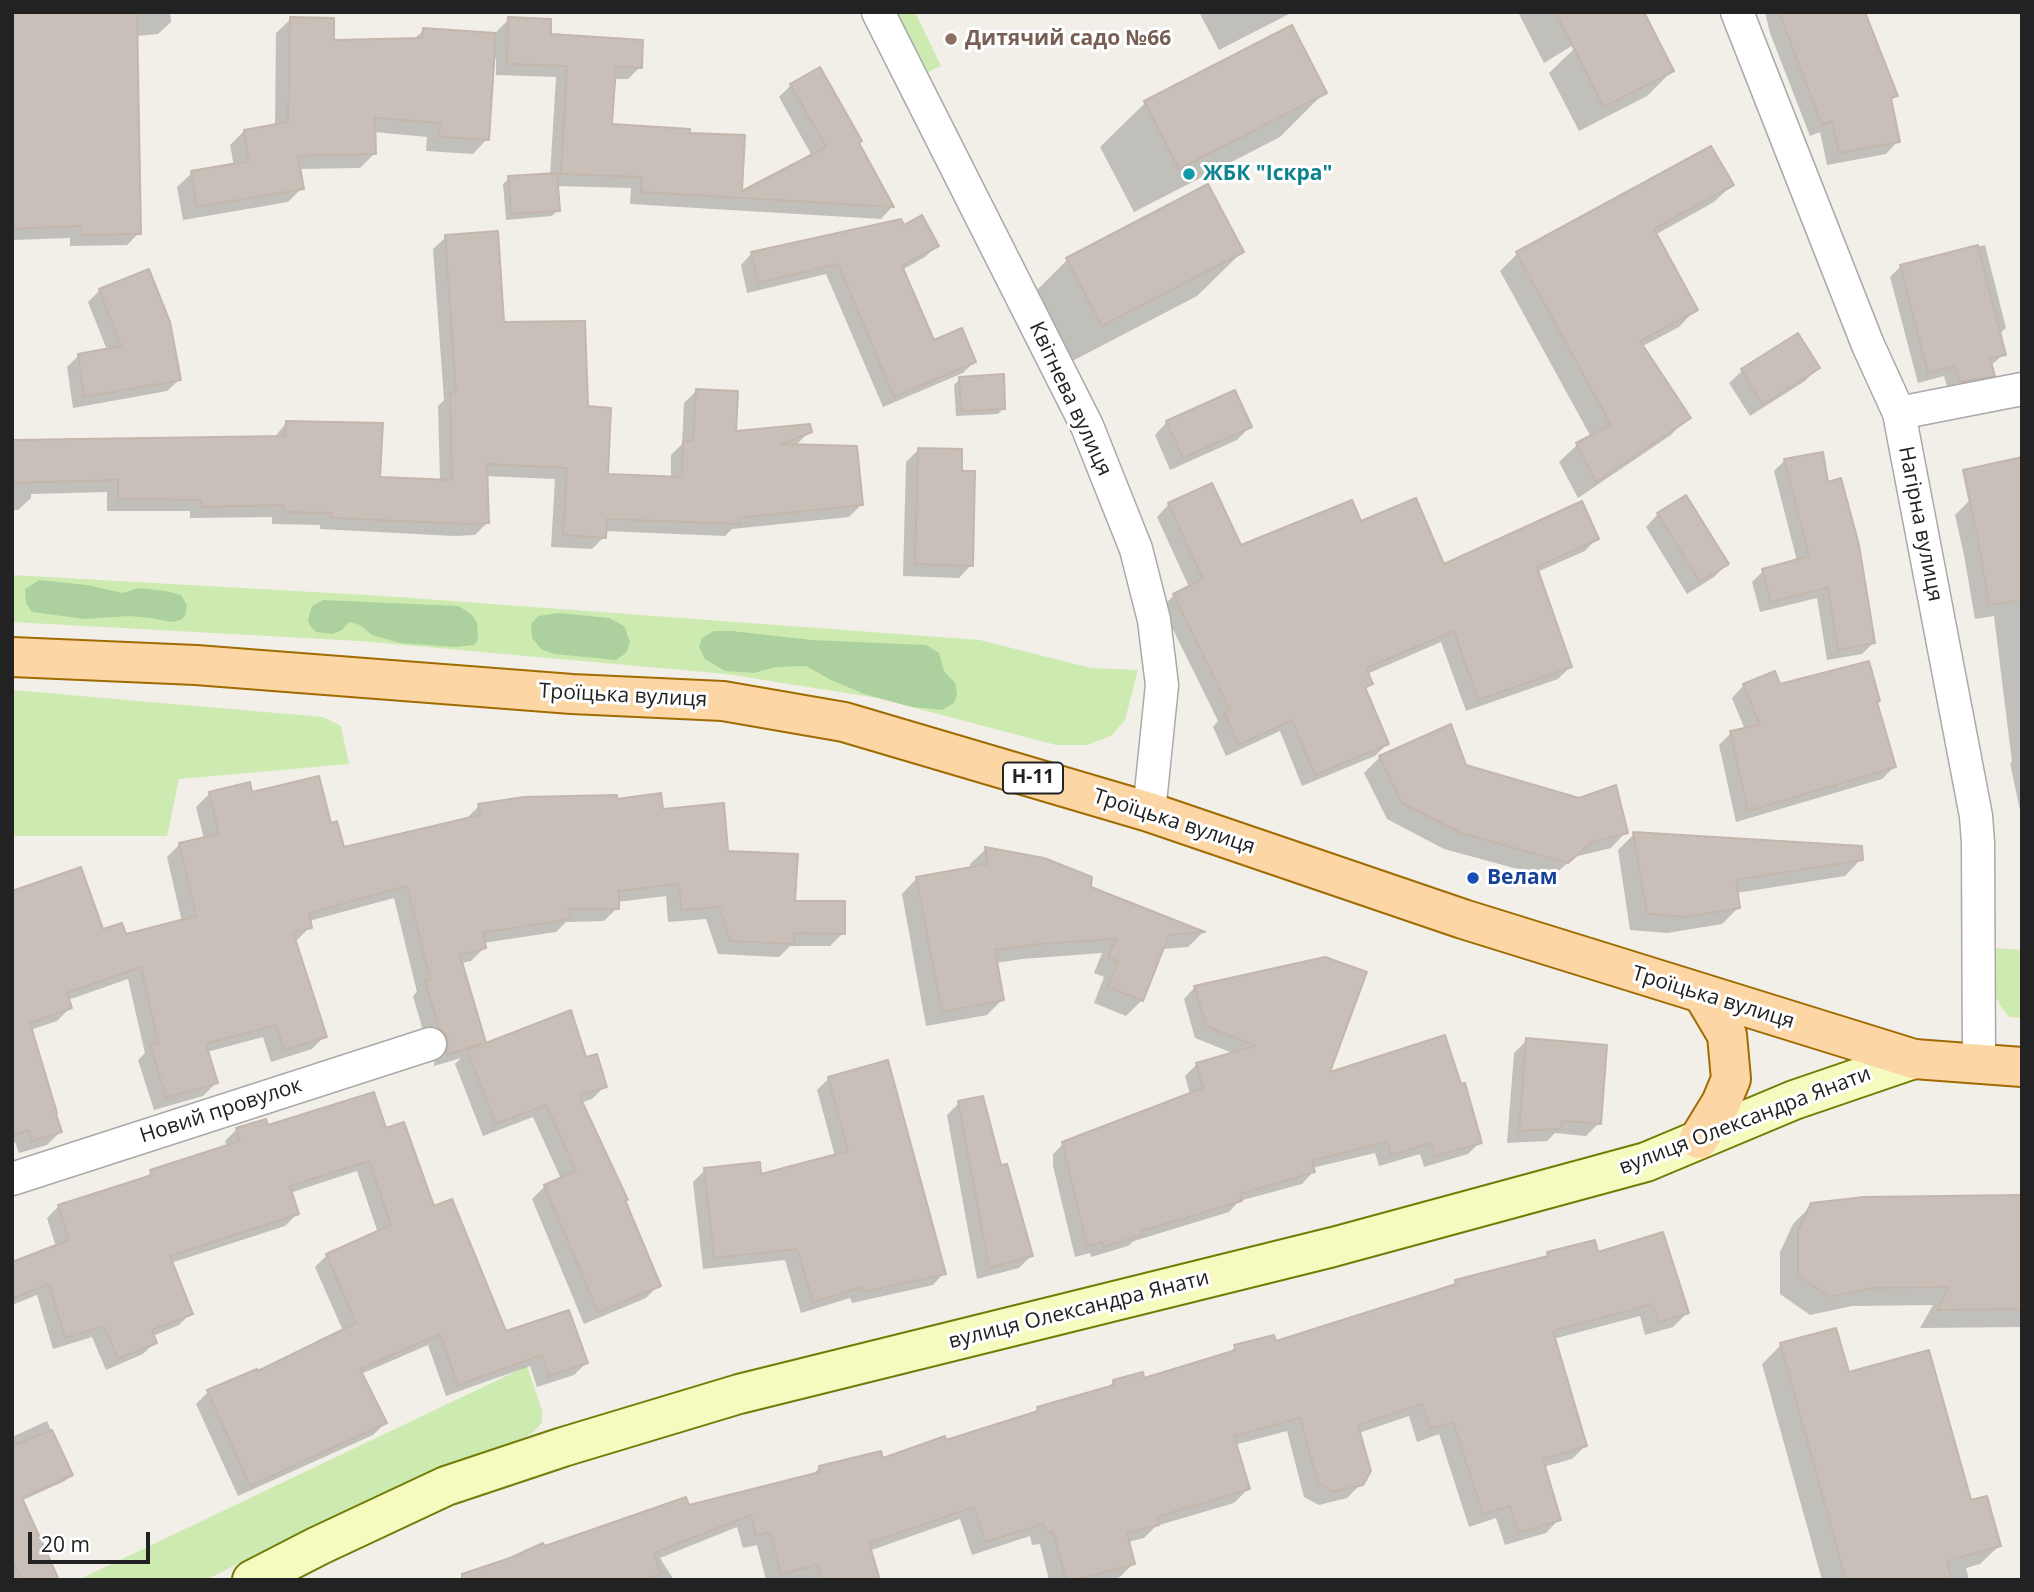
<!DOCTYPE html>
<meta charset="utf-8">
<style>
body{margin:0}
#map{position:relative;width:2034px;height:1592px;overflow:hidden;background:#f2efe9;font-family:"Open Sans",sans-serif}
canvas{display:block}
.frame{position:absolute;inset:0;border:14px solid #222;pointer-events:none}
.scale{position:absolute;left:28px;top:1532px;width:122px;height:32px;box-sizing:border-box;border:4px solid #222;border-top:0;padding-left:9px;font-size:21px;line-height:24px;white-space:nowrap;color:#222;-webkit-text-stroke:5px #fff;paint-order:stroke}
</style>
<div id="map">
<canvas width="2034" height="1592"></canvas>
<div class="frame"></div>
<div class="scale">20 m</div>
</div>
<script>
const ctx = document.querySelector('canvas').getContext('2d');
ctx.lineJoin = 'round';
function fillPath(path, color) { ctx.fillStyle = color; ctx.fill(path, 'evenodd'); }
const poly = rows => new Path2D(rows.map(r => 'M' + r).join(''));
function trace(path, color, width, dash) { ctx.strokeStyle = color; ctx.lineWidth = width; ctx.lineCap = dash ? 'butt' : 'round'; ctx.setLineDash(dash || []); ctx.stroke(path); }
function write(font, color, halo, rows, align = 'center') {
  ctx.font = font + ' "Open Sans",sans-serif'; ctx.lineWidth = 6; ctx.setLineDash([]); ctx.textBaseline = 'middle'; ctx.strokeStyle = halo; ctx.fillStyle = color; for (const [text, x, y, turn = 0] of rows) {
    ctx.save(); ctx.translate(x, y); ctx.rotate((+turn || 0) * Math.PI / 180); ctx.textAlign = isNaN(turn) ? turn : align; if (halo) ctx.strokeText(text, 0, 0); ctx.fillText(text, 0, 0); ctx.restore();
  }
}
fillPath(poly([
 [896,12,915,12,941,66,928,72],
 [12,575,384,596,980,640,1091,668,1138,670,1125,720,1111,736,1087,745,1056,745,877,698,726,674,359,641,12,622],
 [12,690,323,717,341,726,349,764,179,779,167,836,12,836],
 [1993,948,2022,950,2022,1018,2009,1017,2001,1007,1994,993],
 [527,1366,542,1410,542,1422,535,1431,526,1437,442,1468,309,1527,206,1580,78,1580]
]), '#cdebb0');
fillPath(poly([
 [39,580,87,585,123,593,139,588,166,591,181,595,187,605,185,616,181,620,171,622,151,618,129,616,85,619,32,612,26,603,25,589],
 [323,600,459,606,472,615,477,623,478,640,474,645,455,647,400,643,372,635,360,625,349,622,342,630,333,634,316,632,310,626,308,619,312,606],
 [559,613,609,618,624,626,630,642,626,653,616,660,554,654,541,649,532,638,531,624,538,616],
 [714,631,732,631,812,640,926,645,939,653,944,671,955,683,957,694,954,703,942,710,912,707,864,694,831,680,806,666,776,667,754,673,725,671,705,659,699,647,702,638]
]), '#add19e');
fillPath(poly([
 [12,12,170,12,171,22,158,34,136,36,139,233,127,245,70,246,70,238,12,240],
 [1199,12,1293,12,1219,50],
 [1518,12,1620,12,1609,23,1544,63],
 [1765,12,1869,12,1865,16,1896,96,1890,101,1898,141,1886,154,1827,165,1820,132,1810,136,1770,33],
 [291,19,332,42,413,40,424,30,497,35,497,31,509,19,549,35,640,67,628,79,613,79,610,126,740,193,812,156,779,97,791,85,819,69,892,207,881,219,630,204,631,188,556,186,558,210,552,216,506,220,503,184,509,178,550,176,556,77,496,75,496,58,493,58,487,139,473,154,426,151,427,137,374,132,374,154,360,168,298,169,302,188,288,202,183,220,177,187,192,173,234,166,230,145,244,131,275,126,276,33],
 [1291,27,1325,92,1280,137,1134,212,1100,147,1145,103],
 [1574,49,1672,71,1647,96,1579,131,1549,73],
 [1732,185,1714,202,1655,235,1696,309,1679,327,1641,347,1688,417,1671,435,1578,498,1559,462,1577,445,1591,437,1500,271,1517,254],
 [903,227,936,246,925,257,902,270,933,342,974,362,963,373,883,407,826,274,747,293,741,265,752,253],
 [446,237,502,324,586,408,606,476,671,478,671,455,682,444,684,403,697,390,734,433,810,431,795,446,861,505,849,517,732,529,725,536,605,531,604,537,592,549,551,547,555,479,486,476,487,523,475,535,454,536,320,529,320,525,272,524,272,517,190,518,190,511,107,511,107,492,31,494,31,498,18,510,12,510,12,442,274,438,286,423,378,479,440,481,438,406,444,400,433,249],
 [1985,245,2006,328,1999,334,2004,354,1990,366,1993,375,1982,386,1949,393,1944,376,1918,383,1890,277,1901,266],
 [1242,252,1197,296,1057,369,1023,304,1068,259],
 [100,290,179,380,167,391,73,408,67,367,79,355,107,350,88,302],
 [1797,335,1818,368,1805,381,1750,416,1729,383,1742,371],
 [960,379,1004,408,998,414,956,416,954,385],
 [1167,422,1250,427,1237,440,1170,470,1155,435],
 [918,450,960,473,971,565,959,578,903,576,906,462],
 [1785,460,1827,484,1873,643,1862,654,1827,660,1817,598,1760,612,1752,582,1763,571,1797,561,1774,471],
 [1970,500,2022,509,2022,820,2010,763,2012,762,1994,616,1975,619,1964,555,1955,515],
 [1169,504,1240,547,1360,524,1443,566,1597,538,1585,551,1537,572,1570,667,1558,679,1466,711,1441,642,1367,674,1371,683,1365,690,1387,744,1375,756,1302,786,1280,731,1226,756,1213,727,1218,721,1162,607,1174,595,1189,587,1157,517],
 [1658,514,1727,564,1714,577,1687,594,1646,527],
 [1744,685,1779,687,1875,703,1894,767,1882,779,1736,822,1719,745,1731,733,1745,730,1732,698],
 [1380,757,1465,766,1626,832,1611,848,1574,857,1551,878,1444,849,1387,819,1364,773],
 [209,794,251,794,329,825,343,849,465,820,479,806,615,801,661,811,727,853,794,903,843,933,830,946,790,946,779,957,718,954,706,919,668,922,666,896,617,902,617,908,604,921,566,922,556,932,483,943,484,948,471,961,461,963,484,1045,585,1060,605,1086,592,1099,580,1103,626,1200,624,1202,659,1285,646,1298,584,1324,532,1199,545,1186,561,1179,533,1117,483,1136,455,1064,461,1058,434,1066,435,1053,426,1041,413,996,417,992,394,898,309,921,310,927,297,940,294,941,325,1036,312,1049,271,1062,263,1037,207,1052,216,1083,203,1096,154,1110,138,1060,145,1053,128,979,68,1000,70,1008,57,1021,30,1030,60,1132,47,1145,19,1153,15,1142,12,1143,12,929,102,932,125,936,182,922,167,857,180,844,204,839,196,807],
 [1634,834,1861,859,1845,876,1736,893,1738,908,1722,924,1667,933,1630,930,1618,850],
 [986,849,1089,889,1202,933,1188,947,1162,949,1142,1000,1126,1016,1094,1003,1104,977,1094,973,1102,953,1022,959,996,963,1003,999,987,1015,926,1026,902,894,917,878,971,868,970,864],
 [1195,987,1327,1075,1480,1142,1468,1154,1424,1167,1420,1154,1379,1166,1375,1153,1312,1168,1313,1172,1302,1184,1239,1201,1229,1212,1134,1241,1128,1246,1091,1257,1090,1253,1075,1257,1053,1166,1053,1154,1065,1142,1190,1094,1185,1076,1196,1065,1235,1054,1195,1038,1184,999],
 [1527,1040,1599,1123,1586,1136,1555,1133,1547,1141,1507,1143,1514,1053],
 [829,1078,944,1273,933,1285,852,1303,850,1298,801,1313,785,1260,703,1269,693,1182,705,1170,759,1176,835,1156,817,1090],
 [959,1103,1000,1167,1031,1256,1019,1268,977,1279,947,1115],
 [267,1127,385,1130,505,1333,586,1363,574,1375,537,1387,530,1366,446,1396,428,1345,361,1374,385,1423,373,1435,238,1496,196,1404,208,1392,257,1373,343,1331,315,1267,327,1255,378,1233,357,1171,290,1193,297,1214,285,1226,171,1263,191,1313,179,1325,153,1336,155,1342,143,1354,106,1370,92,1337,53,1349,37,1295,12,1305,12,1264,56,1247,47,1218,59,1206,143,1180,151,1172,227,1147,225,1141,237,1129],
 [2022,1197,2022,1327,1920,1328,1933,1305,1852,1306,1810,1315,1780,1294,1780,1252,1793,1224,1812,1205],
 [1548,1254,1597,1254,1687,1313,1673,1327,1645,1335,1640,1316,1553,1339,1585,1446,1572,1459,1543,1467,1559,1519,1546,1533,1505,1545,1496,1518,1469,1527,1439,1434,1417,1442,1409,1416,1359,1433,1361,1484,1347,1498,1319,1505,1304,1497,1287,1431,1234,1445,1248,1489,1234,1503,1156,1526,1144,1538,1128,1542,1133,1564,1120,1577,1110,1580,1049,1580,1040,1544,1032,1545,1030,1536,972,1555,960,1519,869,1551,878,1580,766,1580,757,1545,743,1548,737,1527,660,1558,674,1580,484,1580,544,1548,688,1507,811,1476,820,1467,882,1460,945,1442,1031,1415,1038,1408,1106,1389,1114,1381,1143,1380,1227,1355,1235,1347,1275,1344,1449,1288,1456,1281,1543,1259],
 [1781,1345,1847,1374,1970,1503,1999,1546,1980,1564,1966,1568,1969,1580,1822,1580,1762,1364],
 [47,1421,71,1475,65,1481,12,1505,12,1437],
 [12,1514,52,1580,12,1580]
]), '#0003');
const building = poly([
 [12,12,137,12,141,234,82,235,81,226,12,229,12,12],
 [1555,12,1644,12,1674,71,1604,107,1555,12],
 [1779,12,1865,12,1898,96,1891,98,1900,142,1839,153,1832,121,1822,125,1779,12],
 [290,17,334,18,334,40,422,38,423,28,496,33,489,140,439,137,440,123,375,118,376,154,298,156,304,189,197,207,191,171,249,161,244,130,288,122,290,17],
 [508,17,551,19,551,34,643,40,642,68,616,67,612,124,690,129,690,133,745,135,742,191,826,147,790,84,820,67,862,141,859,143,894,207,641,192,642,177,561,174,567,66,507,64,508,17],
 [1292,25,1327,93,1179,169,1144,101,1292,25],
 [1711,146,1734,185,1654,229,1698,310,1640,341,1691,418,1596,482,1576,443,1611,425,1516,252,1711,146],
 [557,173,560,211,511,214,508,176,557,173],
 [1208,184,1244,252,1102,326,1066,258,1208,184],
 [922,215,939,246,902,266,934,340,962,328,976,362,894,397,838,264,758,283,751,252,901,219,904,225,922,215],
 [498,231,504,322,585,321,588,406,611,408,608,474,682,477,683,441,693,441,696,389,738,391,736,431,810,424,812,432,782,444,857,446,863,505,739,518,739,524,607,519,606,538,563,535,567,468,487,464,489,523,468,524,331,518,332,513,284,512,284,505,201,507,201,500,118,499,118,480,12,483,12,440,285,436,286,421,383,423,380,477,452,480,450,392,456,392,445,235,498,231],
 [1978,245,2006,355,1990,358,1995,376,1959,382,1955,366,1928,373,1900,265,1978,245],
 [149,269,170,322,181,380,84,397,78,354,121,346,99,289,149,269],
 [1798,333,1820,368,1763,405,1741,369,1798,333],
 [1004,374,1005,409,961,411,959,377,1004,374],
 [1235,390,1252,427,1183,458,1166,421,1235,390],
 [918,448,962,449,962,471,975,471,973,566,915,564,918,448],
 [1823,452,1828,482,1841,478,1859,545,1875,643,1838,650,1828,588,1771,602,1762,569,1809,556,1784,459,1823,452],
 [2022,457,2022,600,1989,605,1978,540,1963,470,2022,457],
 [1212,483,1241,545,1352,500,1361,521,1416,498,1444,564,1582,501,1599,539,1537,567,1572,667,1478,700,1454,631,1366,668,1373,684,1365,687,1389,744,1315,775,1292,720,1239,745,1224,713,1230,710,1173,594,1203,579,1168,503,1212,483],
 [1686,495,1729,564,1700,582,1657,513,1686,495],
 [1869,661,1880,701,1877,702,1896,767,1748,811,1730,731,1760,725,1743,684,1775,671,1780,684,1869,661],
 [1451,724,1466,765,1579,798,1616,785,1628,833,1592,842,1568,863,1461,833,1402,803,1379,756,1451,724],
 [319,776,331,823,337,821,344,847,480,815,478,804,524,797,617,795,617,799,661,793,663,809,724,803,728,851,798,854,795,901,845,901,845,934,794,933,794,944,730,941,719,907,681,910,679,884,619,891,619,909,568,909,571,919,483,933,486,948,460,955,486,1043,571,1010,586,1057,597,1054,607,1087,579,1095,628,1200,625,1200,661,1286,598,1312,544,1185,576,1171,546,1105,496,1124,467,1050,482,1044,446,1055,448,1039,443,1031,439,1028,425,981,430,980,407,886,309,913,312,928,293,932,327,1037,284,1050,276,1025,206,1044,218,1083,166,1098,150,1045,158,1043,141,967,67,993,72,1008,30,1023,57,1113,56,1114,62,1132,32,1141,28,1130,12,1136,12,891,81,867,103,929,122,923,126,934,196,916,179,843,219,834,209,792,250,782,252,792,319,776],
 [1633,832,1862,846,1863,860,1736,880,1740,908,1685,917,1647,914,1633,832],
 [985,847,1044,858,1092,877,1091,887,1205,932,1169,935,1143,1001,1108,987,1118,961,1108,958,1116,939,1039,944,995,950,1004,1000,942,1012,916,877,988,864,985,847],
 [1325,957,1367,972,1330,1072,1445,1035,1461,1084,1465,1083,1482,1143,1435,1156,1431,1143,1391,1155,1387,1142,1312,1161,1315,1172,1240,1194,1242,1201,1141,1231,1142,1235,1103,1247,1102,1242,1087,1246,1062,1142,1203,1088,1196,1063,1255,1046,1206,1026,1194,986,1325,957],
 [1526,1038,1607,1045,1601,1124,1562,1121,1561,1129,1519,1131,1526,1038],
 [888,1060,946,1274,863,1292,862,1287,813,1302,797,1249,714,1258,704,1168,760,1162,761,1174,848,1151,828,1077,888,1060],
 [374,1092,386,1128,404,1122,434,1206,452,1199,506,1331,569,1310,588,1363,549,1376,542,1355,458,1385,440,1334,360,1369,387,1423,250,1486,207,1390,257,1369,258,1371,356,1323,326,1254,391,1225,369,1161,290,1186,299,1214,170,1256,193,1314,152,1330,157,1343,118,1359,104,1326,65,1338,49,1284,12,1299,12,1262,69,1240,58,1205,152,1175,150,1170,240,1141,236,1128,266,1119,268,1125,374,1092],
 [983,1096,1001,1165,1007,1164,1033,1256,989,1268,958,1101,983,1096],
 [2022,1195,2022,1309,1937,1310,1949,1287,1872,1288,1830,1297,1798,1275,1798,1231,1811,1203,1864,1197,2022,1195],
 [1663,1232,1689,1313,1659,1322,1653,1304,1553,1331,1587,1446,1543,1459,1561,1520,1518,1533,1510,1506,1483,1514,1453,1422,1430,1429,1422,1404,1358,1425,1371,1471,1363,1485,1333,1492,1318,1483,1300,1418,1234,1436,1250,1489,1157,1517,1159,1525,1127,1533,1135,1564,1076,1580,1066,1580,1053,1531,1046,1533,1043,1524,985,1542,974,1507,869,1543,880,1580,822,1580,817,1565,781,1574,770,1532,756,1536,751,1515,654,1553,661,1574,643,1580,462,1580,462,1574,510,1558,543,1543,545,1546,686,1497,689,1505,820,1472,819,1466,881,1451,883,1458,945,1436,946,1440,1038,1411,1037,1407,1114,1385,1113,1380,1143,1372,1144,1378,1236,1350,1234,1345,1274,1335,1276,1341,1456,1284,1455,1280,1548,1256,1547,1252,1595,1240,1598,1252,1663,1232],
 [1836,1328,1849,1372,1929,1350,1971,1500,1987,1496,2001,1546,1947,1561,1952,1580,1846,1580,1780,1343,1836,1328],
 [52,1430,73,1475,22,1498,59,1580,21,1580,12,1559,12,1446,52,1430]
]);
fillPath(building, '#c7bfb8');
trace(building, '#c4b6ab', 2);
const street = poly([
 [878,12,1087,426,1136,549,1154,620,1162,685,1149,812],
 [1737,12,1868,345,1899,413,1976,816,1978,843,1979,1064],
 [1899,413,2022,389],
 [12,1179,430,1044]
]);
const secondary = poly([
 [252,1580,318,1546,446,1486,563,1447,739,1394,1333,1247,1646,1162,1794,1100,1914,1059]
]);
const primary = poly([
 [12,657,196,665,572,694,723,701,844,722,1149,812,1463,919,1914,1059,2022,1067],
 [1699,1139,1721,1103,1731,1079,1727,1035,1702,993]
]);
trace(street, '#a9a9a9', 35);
trace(secondary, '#707d05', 42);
trace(primary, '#a06b00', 42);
trace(street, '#fff', 32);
trace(secondary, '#f7fabf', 38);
trace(primary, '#fcd6a4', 38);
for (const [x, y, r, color] of [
 [951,39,7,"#8d6e63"],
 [1189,174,7,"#0f9aa8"],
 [1473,878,7,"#1a4fb4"]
]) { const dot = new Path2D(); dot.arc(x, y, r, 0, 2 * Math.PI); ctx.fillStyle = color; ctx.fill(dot); trace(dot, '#fff', 2.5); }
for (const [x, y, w] of [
 [1033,778,60]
]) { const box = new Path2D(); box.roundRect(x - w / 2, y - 15.5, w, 31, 5); ctx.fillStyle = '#fff'; ctx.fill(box); trace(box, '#222', 2); }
write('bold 19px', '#222', null, [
 ["Н-11",1033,778]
]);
write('bold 21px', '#785e54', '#fff', [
 ["Дитячий садо №66",965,39]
], 'left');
write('bold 21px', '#0d838f', '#fff', [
 ["ЖБК \"Іскра\"",1203,174]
], 'left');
write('21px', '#222', '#fff', [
 ["Квітнева вулиця",1070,399,65],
 ["Нагірна вулиця",1920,524,79],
 ["Троїцька вулиця",623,696,3],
 ["Троїцька вулиця",1174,822,18],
 ["Троїцька вулиця",1713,998,17],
 ["Новий провулок",221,1111,-18],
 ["вулиця Олександра Янати",1745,1121,-21],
 ["вулиця Олександра Янати",1079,1310,-14]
]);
write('bold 21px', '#164399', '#fff', [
 ["Велам",1487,878]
], 'left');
</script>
